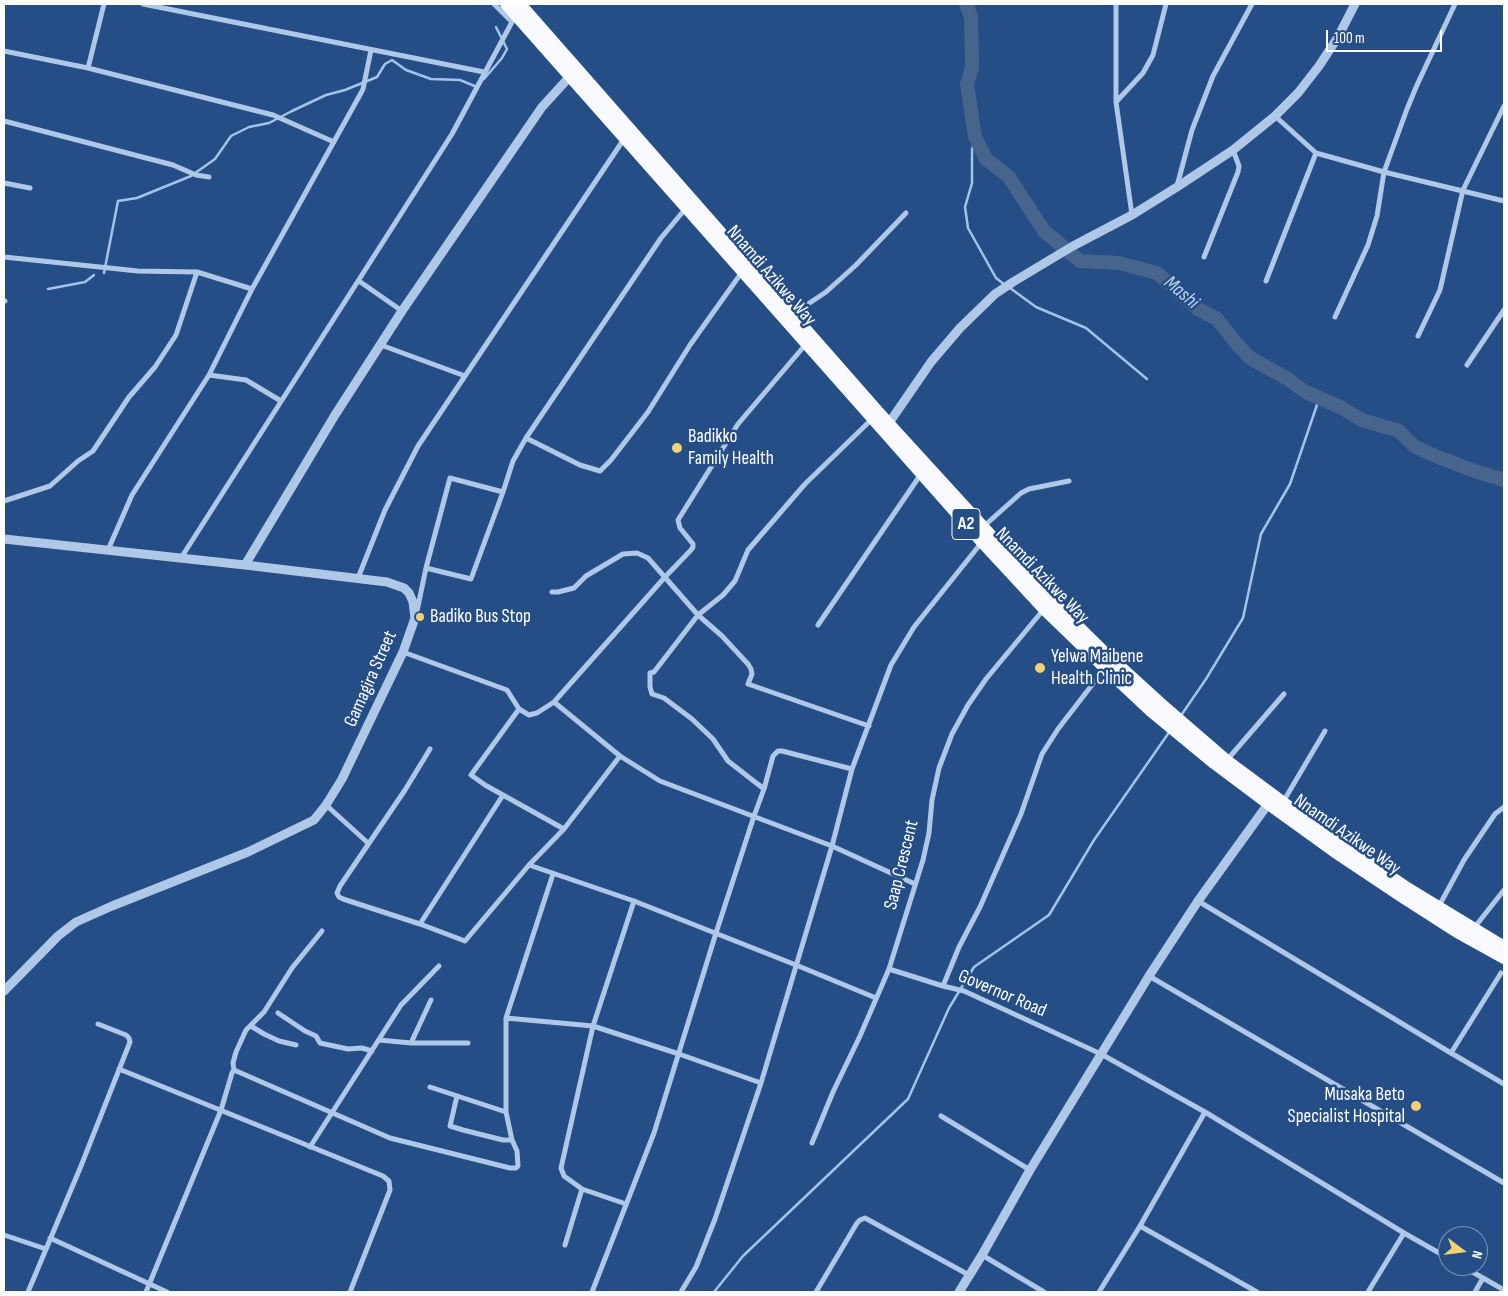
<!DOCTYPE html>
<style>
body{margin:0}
#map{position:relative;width:1508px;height:1296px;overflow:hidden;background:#254d86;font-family:"Sofia Sans Condensed",sans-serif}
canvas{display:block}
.frame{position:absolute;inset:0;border:5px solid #fff;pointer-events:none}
.north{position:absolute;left:1438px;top:1226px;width:50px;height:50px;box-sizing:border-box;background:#254d86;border:1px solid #7c94b6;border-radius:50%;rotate:105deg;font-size:14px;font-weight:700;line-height:20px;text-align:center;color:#fff}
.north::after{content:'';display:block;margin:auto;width:18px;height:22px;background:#f2d073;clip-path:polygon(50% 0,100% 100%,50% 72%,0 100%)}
.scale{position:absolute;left:1326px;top:30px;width:116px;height:22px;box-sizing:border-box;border:2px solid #fff;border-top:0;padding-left:6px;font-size:15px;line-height:18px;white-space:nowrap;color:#fff;-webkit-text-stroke:4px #254d86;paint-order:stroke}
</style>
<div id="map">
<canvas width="1508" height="1296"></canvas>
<div class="frame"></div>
<div class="north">N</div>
<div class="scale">100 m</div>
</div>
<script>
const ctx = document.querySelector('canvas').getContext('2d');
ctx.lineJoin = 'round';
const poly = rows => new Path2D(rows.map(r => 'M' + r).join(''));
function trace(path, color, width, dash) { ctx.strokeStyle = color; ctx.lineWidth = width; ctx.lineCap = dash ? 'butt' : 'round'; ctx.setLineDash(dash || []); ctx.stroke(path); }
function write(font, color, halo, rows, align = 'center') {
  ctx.font = font + ' "Sofia Sans Condensed",sans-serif'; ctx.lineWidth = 5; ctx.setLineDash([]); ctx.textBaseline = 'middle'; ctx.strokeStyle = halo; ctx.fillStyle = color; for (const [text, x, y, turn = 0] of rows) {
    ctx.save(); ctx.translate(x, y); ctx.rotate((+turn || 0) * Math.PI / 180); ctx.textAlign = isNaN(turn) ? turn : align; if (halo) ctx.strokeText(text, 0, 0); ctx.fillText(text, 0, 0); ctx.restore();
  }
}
trace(poly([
 [484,79,502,58,507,49,496,27],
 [975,137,972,150,972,183,965,207,968,228,996,278,1005,285],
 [104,273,118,201,137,198,191,176,215,159,231,136,249,127,269,123,292,111,326,95,345,90,377,77,385,64,392,60,406,70,431,79,460,80,477,87],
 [1010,288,1036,307,1086,328,1147,379],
 [48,289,85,282,94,275],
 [1180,717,1206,679,1243,618,1261,534,1290,484,1319,399],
 [714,1292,743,1256,908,1099,949,1008,974,967,1049,915,1094,840,1170,731]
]), '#a3c3e9', 2.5);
trace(poly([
 [966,4,971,16,972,68,967,84,975,137,986,159,1009,177,1044,231,1080,261,1119,263,1157,273,1198,309,1217,319,1236,343,1250,358,1288,379,1304,391,1342,408,1362,420,1399,431,1414,446,1433,455,1472,470,1504,480]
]), '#47648d', 14);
trace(poly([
 [143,4,484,72],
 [1116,4,1116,102,1132,215],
 [4,51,88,68,273,115,334,142],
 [88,68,104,4],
 [1116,102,1143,73,1153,55,1166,4],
 [1275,116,1316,153,1384,172,1504,201],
 [4,121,173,165,196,175,209,177],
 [4,183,30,188],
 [1177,186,1192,130,1213,76,1252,4],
 [4,257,138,271,197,272,252,289],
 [1204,257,1238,172,1239,166,1233,150],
 [359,281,402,311],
 [1266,281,1316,153],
 [4,301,5,301],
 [793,314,826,292,856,265,906,213],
 [1335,317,1368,245,1377,216,1384,172,1407,109,1417,85,1455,4],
 [1418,336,1440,290,1463,190,1504,106],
 [381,345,465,376],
 [1467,365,1504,310],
 [209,375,246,380,281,401],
 [526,438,580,465,600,471,611,460,648,412,690,345,742,272],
 [4,501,50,486,78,461,93,451,129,397,155,367,176,335,197,272],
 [983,527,1021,493,1029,489,1069,481],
 [108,550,132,495,209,375,252,289,361,93,363,89,371,50],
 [181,558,452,134,512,22,494,4],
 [426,568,471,579,503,492,513,461,526,438,661,238,686,208],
 [358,578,385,510,418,446,624,139],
 [552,592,558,592,574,588,586,576,623,554,637,553,648,558,698,615,722,636,748,664,751,669,752,674,748,684,869,726],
 [417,611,426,568,450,478,503,492],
 [818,625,921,474],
 [403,652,507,690,519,709,471,775,485,785,564,829],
 [554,702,620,756,660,781,832,846,915,884],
 [519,709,529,715,537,713,554,702,665,577,691,550,693,547,693,544,680,528,678,520,738,424,806,344],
 [430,749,405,790,340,886,337,893,339,897,343,899,420,924,465,941,529,865,564,829,620,756],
 [1227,760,1284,694],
 [764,789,728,761,713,739,692,719,664,698,652,694,650,687,650,673,654,672,698,615,723,595,735,581,748,550,805,484,872,419],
 [1283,802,1325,731],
 [326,805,368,843],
 [529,865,634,901,796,965,876,998],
 [1198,901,1451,1053,1504,1084],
 [1439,906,1464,860,1495,814,1504,807],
 [420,924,503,795],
 [1474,928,1504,890],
 [889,969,943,986,964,991,1101,1054,1205,1112,1404,1233,1448,1258],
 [1149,976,1504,1183],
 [943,986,959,947,980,907,1021,814,1042,754,1058,729,1105,668],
 [278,1013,305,1031,316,1036,320,1043,348,1049,362,1048,372,1051],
 [506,1018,593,1026,679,1054,761,1083],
 [251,1026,264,1034,279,1041,296,1045],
 [379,1040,411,1043,468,1043],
 [411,1043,431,1000],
 [1451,1053,1501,973],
 [119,1069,383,1176,389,1181,390,1190,350,1292],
 [234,1070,233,1063,236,1052,246,1030,264,1012,292,968,322,931],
 [430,1087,506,1112],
 [457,1096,450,1126,463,1130,503,1140,512,1140],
 [941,1116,1030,1170],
 [812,1143,833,1092,860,1036,889,969,923,860,929,833,932,800,939,768,952,734,968,705,986,679,1044,609],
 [310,1147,401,1005,439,966],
 [626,1204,582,1189,564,1176,561,1168,593,1026,634,901],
 [1140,1226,1257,1292],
 [4,1235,46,1249],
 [50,1238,167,1292],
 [565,1245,582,1189],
 [982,1255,1044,1292],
 [1462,1266,1504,1290],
 [28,1292,81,1166,130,1042,129,1038,126,1035,98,1024],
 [146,1292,221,1110,232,1073,234,1070,390,1138,510,1168,516,1168,518,1166,517,1151,512,1140,506,1112,506,1018,553,874],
 [592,1292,654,1133,716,933,754,816,764,789,773,756,778,751,782,751,852,769],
 [681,1292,696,1267,715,1219,761,1083,832,846,852,769,891,665,914,627,982,542],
 [816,1292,857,1223,860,1220,865,1218,969,1275],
 [1099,1292,1140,1226,1205,1112],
 [1368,1292,1404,1233],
 [1475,1292,1483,1278]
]), '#afc8e8', 5);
trace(poly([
 [889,423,931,362,960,328,995,294,1013,282,1073,246,1132,215,1177,187,1233,150,1275,116,1298,93,1319,66,1338,37,1355,4],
 [4,539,245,565,387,582,404,588,409,593,413,602,415,618,403,652,342,779,326,805,314,820,248,852,112,906,76,922,58,936,4,991],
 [245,565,335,415,402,311,542,107,573,73],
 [959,1292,982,1255,1030,1170,1149,976,1198,901,1268,804]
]), '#afc8e8', 9);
trace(poly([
 [506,4,982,542,1044,609,1105,668,1151,711,1214,763,1274,808,1335,852,1401,896,1457,932,1504,958],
 [520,4,879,413,1038,587,1104,652,1160,703,1226,760,1292,809,1407,888,1504,947]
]), '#f8fafe', 12);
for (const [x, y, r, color] of [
 [677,448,6,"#f2d073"],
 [420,617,5,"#f2d073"],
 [1040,668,6,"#f2d073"],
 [1416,1106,6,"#f2d073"]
]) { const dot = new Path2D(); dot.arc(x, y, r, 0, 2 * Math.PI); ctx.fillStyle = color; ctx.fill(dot); trace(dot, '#254d86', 2); }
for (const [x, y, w] of [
 [966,524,28]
]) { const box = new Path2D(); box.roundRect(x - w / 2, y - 15.5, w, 31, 4); ctx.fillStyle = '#254d86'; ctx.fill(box); trace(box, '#fff', 1); }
write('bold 18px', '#fff', null, [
 ["A2",966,524]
]);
write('19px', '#fff', '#254d86', [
 ["Nnamdi Azikwe Way",771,276,49],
 ["Nnamdi Azikwe Way",1042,576,46],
 ["Gamagira Street",371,679,-66],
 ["Nnamdi Azikwe Way",1347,835,35],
 ["Saap Crescent",902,865,-76],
 ["Governor Road",1002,994,23]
]);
write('19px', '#fff', '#254d86', [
 ["Badikko",688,437],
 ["Family Health",688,459],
 ["Badiko Bus Stop",430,617],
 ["Yelwa Maibene",1051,657],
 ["Health Clinic",1051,679],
 ["Musaka Beto",1405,1095,"right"],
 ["Specialist Hospital",1405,1117,"right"]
], 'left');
write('italic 20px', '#bbd2f0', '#254d86', [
 ["Mashi",1181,293,40]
]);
</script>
